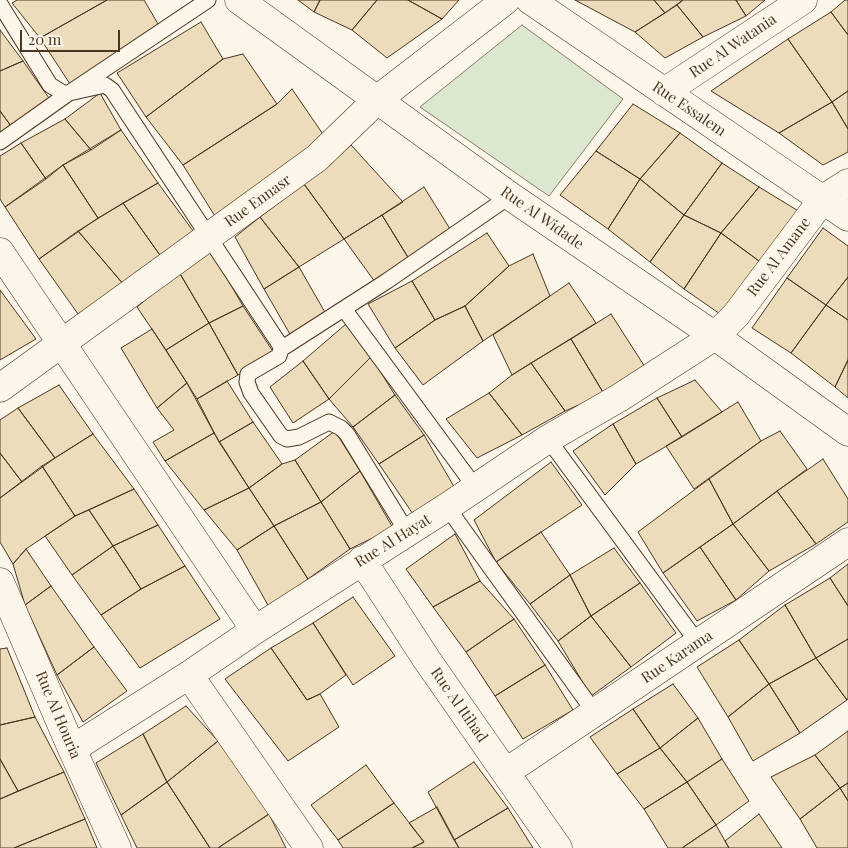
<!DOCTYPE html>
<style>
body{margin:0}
#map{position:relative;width:848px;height:848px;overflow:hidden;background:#fbf6e9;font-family:"Playfair Display",serif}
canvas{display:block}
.scale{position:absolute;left:20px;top:30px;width:100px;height:22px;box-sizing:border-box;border:2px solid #4a3520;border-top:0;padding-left:6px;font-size:15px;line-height:18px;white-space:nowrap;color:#4a3520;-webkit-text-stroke:4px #fbf6e9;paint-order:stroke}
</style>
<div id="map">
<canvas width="848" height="848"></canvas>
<div class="scale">20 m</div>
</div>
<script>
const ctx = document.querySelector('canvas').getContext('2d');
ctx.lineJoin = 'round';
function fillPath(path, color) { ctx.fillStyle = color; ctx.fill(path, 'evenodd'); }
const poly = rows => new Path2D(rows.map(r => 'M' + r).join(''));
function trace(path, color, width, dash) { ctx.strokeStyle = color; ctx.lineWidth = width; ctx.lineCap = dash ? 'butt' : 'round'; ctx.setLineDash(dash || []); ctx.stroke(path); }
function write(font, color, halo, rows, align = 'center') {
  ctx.font = font + ' "Playfair Display",serif'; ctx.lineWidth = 4; ctx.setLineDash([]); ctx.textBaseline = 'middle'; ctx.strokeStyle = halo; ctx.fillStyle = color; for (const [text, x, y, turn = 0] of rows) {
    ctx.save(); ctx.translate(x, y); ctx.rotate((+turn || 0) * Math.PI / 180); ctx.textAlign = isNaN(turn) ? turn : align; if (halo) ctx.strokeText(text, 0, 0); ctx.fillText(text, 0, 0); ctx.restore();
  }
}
const green = poly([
 [522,25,623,99,549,196,420,107,522,25]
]);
fillPath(green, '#dce7d0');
trace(green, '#887966', 1);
const building = poly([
 [17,0,107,0,40,38,12,3,17,0],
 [107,0,144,0,161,29,70,84,40,38,107,0],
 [298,0,320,0,314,12,298,0],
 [320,0,377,0,352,30,314,12,320,0],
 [377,0,408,0,442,19,387,58,352,30,377,0],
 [408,0,459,0,442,19,408,0],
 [575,0,654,0,665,13,635,32,575,0],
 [654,0,683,0,665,13,654,0],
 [683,0,736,0,746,16,703,37,677,5,683,0],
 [736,0,765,0,746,16,736,0],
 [845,0,848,0,848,35,831,12,845,0],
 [677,5,703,37,665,58,635,32,677,5],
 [831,12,848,35,848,91,832,102,788,39,831,12],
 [201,22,223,59,146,117,117,73,201,22],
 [0,30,23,61,0,71,0,30],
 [788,39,832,102,779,133,711,91,788,39],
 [243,54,277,104,183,165,146,117,223,59,243,54],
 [23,61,51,101,11,126,0,111,0,71,23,61],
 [292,89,329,143,218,221,183,165,277,104,292,89],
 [848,91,848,129,832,102,848,91],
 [100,93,121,130,91,150,65,119,100,93],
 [832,102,848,129,848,152,823,165,779,133,832,102],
 [633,104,680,133,640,179,596,151,633,104],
 [0,111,11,126,0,132,0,111],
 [65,119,91,150,63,165,46,179,21,143,65,119],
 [121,130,158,183,98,218,63,165,121,130],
 [680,133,722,163,684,215,640,179,680,133],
 [21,143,46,179,5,207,0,199,0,156,21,143],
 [351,145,403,202,344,239,304,184,351,145],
 [596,151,640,179,608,229,560,195,596,151],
 [722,163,759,187,721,233,684,215,722,163],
 [63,165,98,218,39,259,5,207,63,165],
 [640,179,684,215,650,262,608,229,640,179],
 [158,183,196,235,162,258,123,203,158,183],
 [304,184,344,239,299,267,260,217,304,184],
 [424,187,450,229,409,259,382,215,424,187],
 [759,187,800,212,759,261,721,233,759,187],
 [123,203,162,258,124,285,78,231,123,203],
 [382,215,409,259,375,282,344,239,382,215],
 [684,215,721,233,684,289,650,262,684,215],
 [260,217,299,267,264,289,235,237,260,217],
 [823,228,848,246,848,277,826,305,787,278,823,228],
 [78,231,124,285,78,314,39,259,78,231],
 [487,233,509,266,465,306,435,320,412,281,487,233],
 [721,233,759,261,723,316,684,289,721,233],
 [210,249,243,306,209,323,179,272,210,249],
 [533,254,550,296,483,341,465,306,509,266,533,254],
 [299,267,326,314,291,336,264,289,299,267],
 [179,272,209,323,166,350,137,307,179,272],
 [848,277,848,320,826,305,848,277],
 [787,278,826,305,791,353,752,328,787,278],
 [412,281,435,320,395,348,368,304,412,281],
 [569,283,596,323,512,375,493,335,569,283],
 [0,290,36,339,0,360,0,290],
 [826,305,848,320,848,360,835,387,791,353,826,305],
 [243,306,276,356,238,375,209,323,243,306],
 [465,306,483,341,423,385,395,348,435,320,465,306],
 [611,314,645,367,604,394,571,339,611,314],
 [209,323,238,375,197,399,166,350,209,323],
 [346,324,371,357,329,399,303,361,346,324],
 [152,329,187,383,157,408,121,348,152,329],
 [571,339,604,394,565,411,531,363,571,339],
 [371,357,395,395,353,427,329,399,371,357],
 [848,360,848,398,835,387,848,360],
 [303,361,329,399,293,423,270,387,303,361],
 [531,363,565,411,522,435,489,393,512,375,531,363],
 [695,380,722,412,682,437,657,398,695,380],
 [227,381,253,422,219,442,197,399,227,381],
 [187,383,214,433,165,461,153,442,174,430,157,408,187,383],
 [59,385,93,434,55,458,18,408,59,385],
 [489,393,522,435,477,458,446,419,489,393],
 [395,395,424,435,379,464,353,427,395,395],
 [657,398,682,437,636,464,613,424,657,398],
 [738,402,761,441,694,489,666,446,738,402],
 [18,408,55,458,22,482,0,453,0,420,18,408],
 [253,422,282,464,249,488,219,442,253,422],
 [613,424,636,464,605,495,573,451,613,424],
 [335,431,360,471,321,502,295,460,335,431],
 [780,431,807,469,733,524,709,479,761,441,780,431],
 [214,433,249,488,204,510,165,461,214,433],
 [93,434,134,489,75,516,42,466,93,434],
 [424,435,456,490,415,517,379,464,424,435],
 [0,453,22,482,0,498,0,453],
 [823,459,848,499,848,522,816,544,777,491,823,459],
 [295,460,321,502,274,526,249,488,282,464,295,460],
 [551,462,582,505,496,562,474,520,551,462],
 [42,466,75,516,26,549,13,564,0,542,0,498,42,466],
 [360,471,393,528,350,549,321,502,360,471],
 [709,479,733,524,663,573,638,532,709,479],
 [249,488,274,526,237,550,204,510,249,488],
 [134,489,158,525,113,546,89,510,134,489],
 [777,491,816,544,769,571,733,524,777,491],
 [321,502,350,549,308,579,274,526,321,502],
 [89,510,113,546,72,575,45,536,75,516,89,510],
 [733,524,769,571,736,600,700,547,733,524],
 [158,525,185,566,141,589,113,546,158,525],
 [274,526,308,579,269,607,237,550,274,526],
 [541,532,570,575,530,604,496,562,541,532],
 [455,534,480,581,433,607,406,569,455,534],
 [113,546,141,589,101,615,72,575,113,546],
 [700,547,736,600,697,621,663,573,700,547],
 [614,548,640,583,591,616,570,575,614,548],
 [26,549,51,586,25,605,13,564,26,549],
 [848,564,848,606,830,578,848,564],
 [185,566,220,619,140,668,101,615,141,589,185,566],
 [570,575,591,616,558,641,530,604,570,575],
 [830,578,848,606,848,639,816,658,785,605,830,578],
 [480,581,514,619,466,652,433,607,480,581],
 [640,583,676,633,631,667,591,616,640,583],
 [51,586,94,647,57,675,25,605,51,586],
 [353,597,395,656,353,685,313,623,353,597],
 [785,605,816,658,769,684,739,640,785,605],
 [591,616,631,667,591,696,558,641,591,616],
 [514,619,545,665,495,696,466,652,514,619],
 [313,623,346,675,320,694,307,700,271,648,313,623],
 [848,639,848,699,847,700,816,658,848,639],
 [739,640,769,684,728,717,697,667,739,640],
 [94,647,127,691,83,722,57,675,94,647],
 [7,648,35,717,0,725,0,649,7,648],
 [271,648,307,700,320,694,339,727,288,761,225,679,271,648],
 [816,658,847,700,800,733,769,684,816,658],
 [545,665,573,710,523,739,495,696,545,665],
 [673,684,698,718,660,748,633,709,673,684],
 [769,684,800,733,753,761,728,717,769,684],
 [186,706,218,741,167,782,143,734,186,706],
 [633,709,660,748,617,774,590,737,633,709],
 [35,717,64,772,18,791,0,759,0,725,35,717],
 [698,718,722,759,687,782,660,748,698,718],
 [848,731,848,783,840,788,815,755,848,731],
 [143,734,167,782,121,815,96,763,143,734],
 [218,741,269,814,218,848,210,848,167,782,218,741],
 [660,748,687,782,644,809,617,774,660,748],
 [815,755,840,788,800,819,771,777,815,755],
 [0,759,18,791,0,799,0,759],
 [722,759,749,801,716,825,687,782,722,759],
 [474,762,508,808,454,840,428,792,474,762],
 [366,765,394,803,338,840,311,805,366,765],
 [64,772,85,819,14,848,0,848,0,799,64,772],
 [167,782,210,848,137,848,121,815,167,782],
 [687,782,716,825,682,848,668,848,644,809,687,782],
 [848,783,848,801,840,788,848,783],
 [840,788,848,801,848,848,817,848,800,819,840,788],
 [394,803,424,842,412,848,343,848,338,840,394,803],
 [437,807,459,848,412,848,424,842,409,823,437,807],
 [508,808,533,848,459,848,454,840,508,808],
 [269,814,286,848,218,848,269,814],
 [759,814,782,848,729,848,725,841,759,814],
 [85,819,97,848,14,848,85,819],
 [716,825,729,848,682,848,716,825]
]);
fillPath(building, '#ecdcbc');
trace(building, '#4a3520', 1);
const service = poly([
 [0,4,50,85,63,93,69,93,105,85,112,90,280,345,281,349,279,356,248,374,247,382,251,393,281,436,287,439,299,437,329,422,341,428,347,434,407,532],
 [0,142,69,93,208,0],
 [344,309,475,487],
 [281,349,387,281,510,196],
 [548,439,698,643],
 [447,507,595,713]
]);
const minor = poly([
 [239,0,510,196,715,336,848,432],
 [530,0,848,217],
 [664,92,803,0],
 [0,252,255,630],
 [0,388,317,158,378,99,506,0],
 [362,560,427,660,558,848],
 [0,582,72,749,117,848],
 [189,675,309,848],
 [72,749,189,675,255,630,447,507,548,439,619,398,715,336,736,315,823,199,848,183],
 [506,772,848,542]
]);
trace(service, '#4a3520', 17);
trace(minor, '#4a3520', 29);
trace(service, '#fbf6e9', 15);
trace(minor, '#fbf6e9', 28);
write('15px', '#4a3520', '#fbf6e9', [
 ["Rue Al Watania",733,46,-34],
 ["Rue Essalem",689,109,34],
 ["Rue Ennasr",258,201,-36],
 ["Rue Al Widade",542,218,35],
 ["Rue Al Amane",779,257,-53],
 ["Rue Al Hayat",393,541,-32],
 ["Rue Karama",677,657,-34],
 ["Rue Al Itihad",459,705,55],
 ["Rue Al Houria",58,715,67]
]);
</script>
